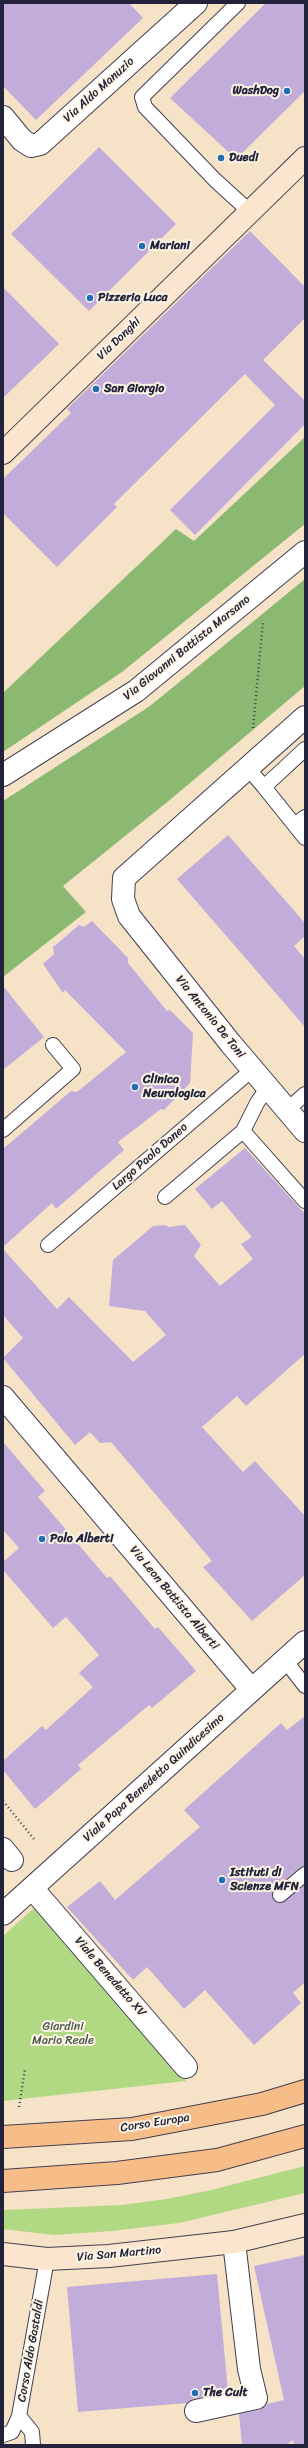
<!DOCTYPE html>
<style>
body{margin:0}
#map{position:relative;width:308px;height:2448px;overflow:hidden;background:#f6e2c7;font-family:Sriracha,sans-serif}
canvas{display:block}
.frame{position:absolute;inset:0;border:4px solid #22223b;pointer-events:none}
</style>
<div id="map">
<canvas width="308" height="2448"></canvas>
<div class="frame"></div>
</div>
<script>
const ctx = document.querySelector('canvas').getContext('2d');
ctx.lineJoin = 'round';
function fillPath(path, color) { ctx.fillStyle = color; ctx.fill(path, 'evenodd'); }
const poly = rows => new Path2D(rows.map(r => 'M' + r).join(''));
function trace(path, color, width, dash) { ctx.strokeStyle = color; ctx.lineWidth = width; ctx.lineCap = dash ? 'butt' : 'round'; ctx.setLineDash(dash || []); ctx.stroke(path); }
function write(font, color, halo, rows, align = 'center') {
  ctx.font = font + ' Sriracha,sans-serif'; ctx.lineWidth = 4; ctx.setLineDash([]); ctx.textBaseline = 'middle'; ctx.strokeStyle = halo; ctx.fillStyle = color; for (const [text, x, y, turn = 0] of rows) {
    ctx.save(); ctx.translate(x, y); ctx.rotate((+turn || 0) * Math.PI / 180); ctx.textAlign = isNaN(turn) ? turn : align; if (halo) ctx.strokeText(text, 0, 0); ctx.fillText(text, 0, 0); ctx.restore();
  }
}
fillPath(poly([
 [34,1908,186,2081,3,2101,3,1936],
 [305,2166,305,2193,179,2223,112,2231,54,2235,3,2229,3,2210,121,2205,167,2199,211,2190]
]), '#b1d984');
fillPath(poly([
 [305,437,305,524,122,672,3,752,3,693,176,529,194,541],
 [305,579,305,686,171,799,63,886,86,912,3,977,3,801,150,706]
]), '#8cb972');
fillPath(poly([
 [3,3,129,3,143,18,36,120,3,86],
 [266,3,305,3,305,91,236,159,170,98],
 [99,147,176,224,89,311,11,234],
 [250,231,305,287,305,318,263,360,305,401,305,424,195,535,170,510,275,405,245,374,114,504,117,507,57,567,3,513,3,479,71,413,67,409],
 [3,287,59,344,3,398],
 [228,835,305,923,305,936,294,946,305,959,305,1027,177,879],
 [92,921,128,958,128,963,167,1011,170,1010,193,1033,190,1083,164,1110,161,1109,118,1142,124,1150,56,1209,52,1203,3,1247,3,1149,71,1091,77,1092,126,1052,65,990,63,993,43,964,54,954,53,947,79,925,84,927],
 [3,986,44,1037,3,1070],
 [245,1148,305,1214,305,1354,246,1406,237,1396,202,1427,243,1472,255,1461,305,1516,305,1575,252,1621,203,1567,212,1561,111,1442,100,1443,90,1432,75,1445,3,1358,23,1338,3,1315,3,1249,57,1309,69,1297,133,1362,166,1335,145,1311,109,1306,113,1260,153,1226,166,1225,168,1227,185,1225,201,1245,194,1256,220,1286,253,1259,241,1244,252,1237,222,1201,212,1209,195,1189],
 [3,1442,45,1491,38,1497,107,1578,110,1576,155,1629,158,1627,196,1671,152,1708,149,1705,78,1765,81,1769,35,1809,3,1770,3,1761,42,1726,46,1730,93,1687,79,1673,99,1655,66,1617,53,1628,3,1570,3,1562,19,1548,3,1530],
 [305,1716,305,1866,300,1867,275,1888,272,1896,277,1903,282,1903,305,1885,305,1982,293,1993,301,2003,254,2045,205,1990,184,2009,147,1967,133,1980,67,1907,100,1881,115,1900,200,1827,184,1810,281,1723,287,1730],
 [305,2255,305,2445,294,2445,293,2440,286,2445,242,2445,239,2414,259,2410,267,2404,284,2400,254,2266],
 [217,2274,228,2391,193,2399,187,2403,78,2412,67,2287]
]), '#c2acda');
const lane = poly([
 [238,3,142,97,145,107,215,180,249,211],
 [247,767,264,787,305,749],
 [264,787,305,838],
 [295,825,305,817],
 [287,1110,305,1094],
 [3,1130,73,1069,53,1045],
 [243,1131,305,1201],
 [165,1197,243,1131,257,1103,268,1087],
 [48,1245,253,1069],
 [285,1660,305,1686],
 [280,1895,305,1874],
 [19,2416,32,2432,33,2445],
 [3,2435,12,2432,19,2416,47,2259]
]);
const street = poly([
 [3,117,22,140,31,146,40,144,196,3],
 [305,717,124,878,123,899,129,916,231,1044,305,1131],
 [3,775,136,691,305,552],
 [3,1397,251,1689],
 [3,1849,12,1860],
 [32,1888,186,2067],
 [3,1914,305,1642],
 [196,2411,256,2398,249,2369,234,2242]
]);
const secondary = poly([
 [3,453,305,158],
 [3,2254,47,2259,109,2256,234,2242,305,2225]
]);
const primary = poly([
 [3,2137,132,2129,262,2104,305,2091],
 [3,2181,117,2173,217,2160,305,2136]
]);
trace(lane, '#423f50', 16);
trace(street, '#423f50', 24);
trace(secondary, '#423f50', 24);
trace(primary, '#423f50', 24);
trace(poly([
 [253,728,263,622],
 [3,1801,34,1839],
 [19,2107,25,2069]
]), '#423f50', 2.5, [1, 3]);
trace(lane, '#fff', 14);
trace(street, '#fff', 22);
trace(secondary, '#fce5cf', 22);
trace(primary, '#f7bd88', 22);
for (const [x, y, r, color] of [
 [287,91,4,"#1f6fb2"],
 [221,158,4,"#1f6fb2"],
 [142,246,4,"#1f6fb2"],
 [90,298,4,"#1f6fb2"],
 [96,389,4,"#1f6fb2"],
 [135,1087,4,"#1f6fb2"],
 [42,1539,4,"#1f6fb2"],
 [222,1880,4,"#1f6fb2"],
 [195,2393,4,"#1f6fb2"]
]) { const dot = new Path2D(); dot.arc(x, y, r, 0, 2 * Math.PI); ctx.fillStyle = color; ctx.fill(dot); trace(dot, '#fcf5e5', 1.5); }
write('12px', '#22223b', '#fcf5e5', [
 ["Via Aldo Manuzio",99,90,-42],
 ["Via Donghi",119,339,-44],
 ["Via Giovanni Battista Marsano",187,648,-39],
 ["Via Antonio De Toni",210,1017,51],
 ["Largo Paolo Daneo",150,1157,-41],
 ["Via Leon Battista Alberti",174,1598,50],
 ["Viale Papa Benedetto Quindicesimo",154,1778,-42],
 ["Viale Benedetto XV",110,1977,49],
 ["Corso Europa",155,2123,-9],
 ["Via San Martino",119,2254,-5],
 ["Corso Aldo Gastaldi",31,2351,-80]
]);
write('bold 12px', '#22223b', '#fcf5e5', [
 ["WashDog",279,91,"right"],
 ["Duedi",229,158],
 ["Mariani",150,246],
 ["Pizzeria Luca",98,298],
 ["San Giorgio",104,389],
 ["Clinica",143,1080],
 ["Neurologica",143,1094],
 ["Polo Alberti",50,1539],
 ["Istituti di",230,1873],
 ["Scienze MFN",230,1887],
 ["The Cult",203,2393]
], 'left');
write('12px', '#4d5951', '#fcf5e5', [
 ["Giardini",63,2027],
 ["Mario Reale",63,2041]
]);
</script>
